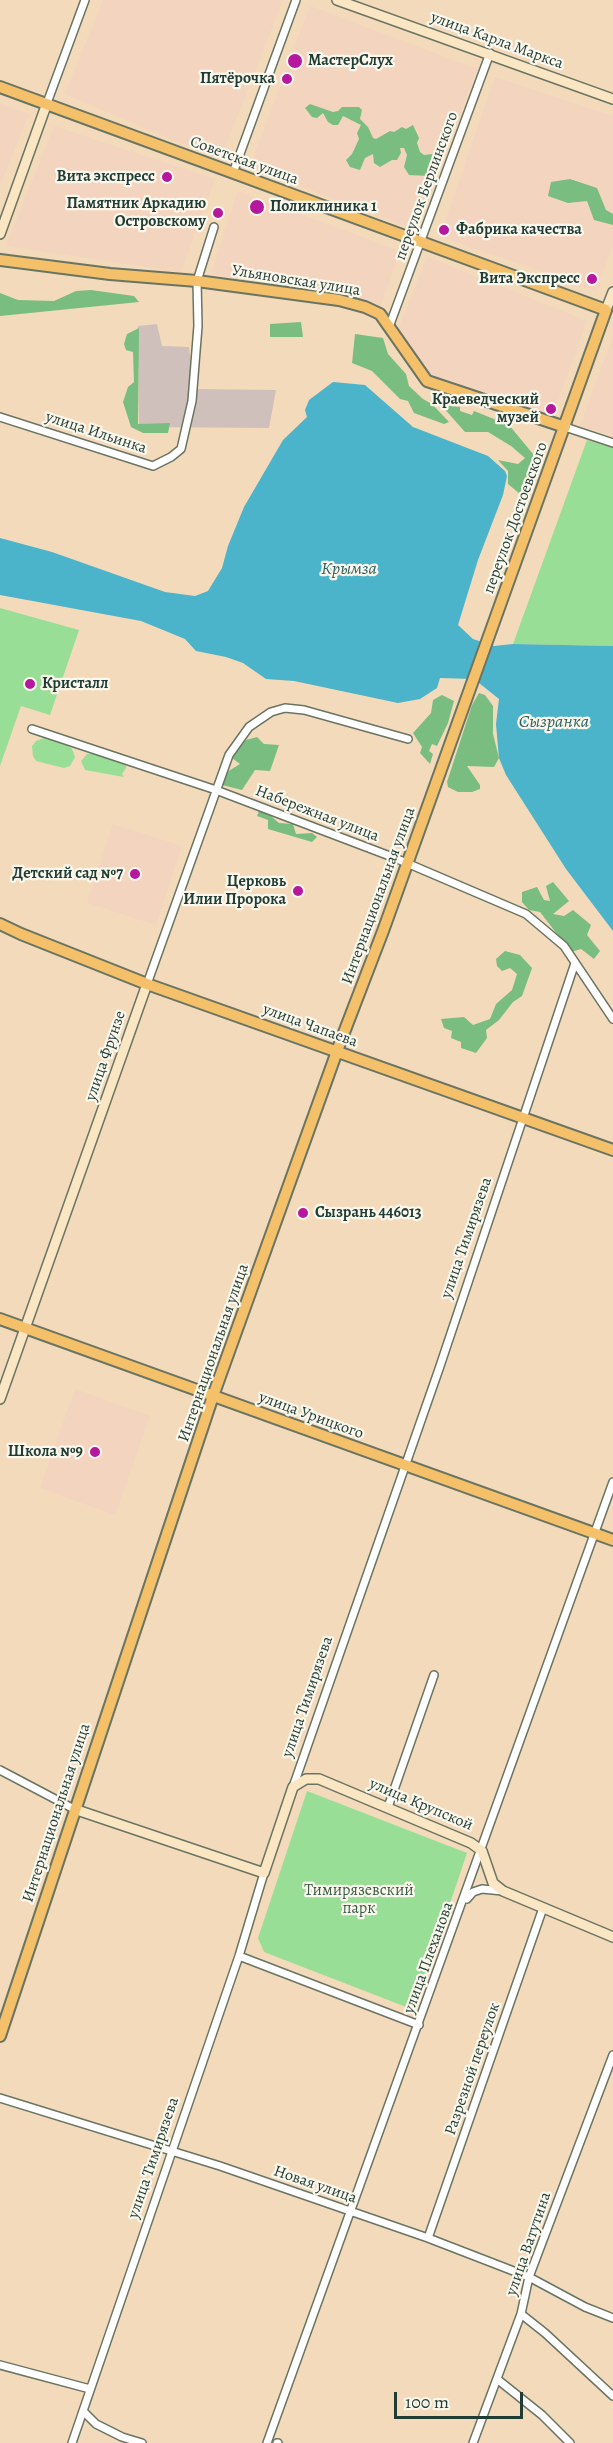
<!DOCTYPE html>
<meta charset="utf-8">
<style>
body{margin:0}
#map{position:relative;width:613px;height:2443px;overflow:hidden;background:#f3dabb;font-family:Alegreya,serif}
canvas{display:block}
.scale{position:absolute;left:394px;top:2392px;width:129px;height:27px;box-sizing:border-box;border:3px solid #1f3d34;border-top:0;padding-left:8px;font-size:18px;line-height:21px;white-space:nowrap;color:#1f3d34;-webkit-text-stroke:4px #fbf7ec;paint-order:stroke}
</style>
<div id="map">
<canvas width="613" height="2443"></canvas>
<div class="scale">100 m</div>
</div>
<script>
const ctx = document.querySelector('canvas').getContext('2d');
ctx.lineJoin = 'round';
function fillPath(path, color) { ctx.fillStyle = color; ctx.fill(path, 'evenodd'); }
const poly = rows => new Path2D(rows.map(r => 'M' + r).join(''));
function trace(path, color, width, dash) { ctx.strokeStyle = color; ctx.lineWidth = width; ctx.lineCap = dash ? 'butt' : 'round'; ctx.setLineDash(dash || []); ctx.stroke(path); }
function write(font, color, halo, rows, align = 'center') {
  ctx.font = font + ' Alegreya,serif'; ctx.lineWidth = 4.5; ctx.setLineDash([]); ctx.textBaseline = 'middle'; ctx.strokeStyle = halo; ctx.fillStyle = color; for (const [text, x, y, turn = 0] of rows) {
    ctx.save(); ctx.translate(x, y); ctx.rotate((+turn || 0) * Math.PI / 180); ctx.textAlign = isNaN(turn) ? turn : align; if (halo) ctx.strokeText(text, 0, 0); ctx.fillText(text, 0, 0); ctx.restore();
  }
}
fillPath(poly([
 [103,0,283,0,220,160,65,94],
 [310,6,477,69,416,230,250,167],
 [495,77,613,116,613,246,596,291,440,236],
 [0,103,29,114,0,185],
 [54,126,215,179,181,272,6,246],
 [238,191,400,251,381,306,365,299,211,274],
 [427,257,587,321,551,420,433,378,398,330],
 [613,336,613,436,580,426],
 [113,824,182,846,156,925,87,903],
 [75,1389,150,1416,115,1515,40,1488]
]), '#f3d4bf');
fillPath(poly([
 [157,324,162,346,189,347,194,389,276,390,269,428,139,427,138,326]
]), '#cfc0bb');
fillPath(poly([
 [587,440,613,448,613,646,513,644],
 [0,608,79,630,50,715,21,706,0,766],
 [46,737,67,744,72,749,75,757,70,766,64,768,36,761,33,756,32,746,36,741],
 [87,754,94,754,126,765,126,768,122,774,124,777,85,770,81,761],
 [307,1791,467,1853,414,2010,264,1952,258,1938]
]), '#98de97');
fillPath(poly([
 [310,104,333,112,338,111,342,107,359,107,362,110,360,119,368,127,373,138,376,139,390,131,394,132,402,127,406,129,413,125,419,138,417,143,420,152,424,155,433,154,434,157,428,176,409,175,404,167,407,155,404,148,400,148,401,153,397,160,392,160,380,167,374,163,373,154,365,158,360,170,350,167,346,160,352,154,359,139,357,133,361,125,343,116,338,125,333,125,328,122,323,113,317,118,312,117,305,108],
 [570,179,597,188,606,210,613,214,613,225,594,220,587,201,568,203,548,196,551,182],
 [91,290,134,296,139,302,0,316,0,293,18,300,54,301,76,291],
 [301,322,303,337,270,337,270,324],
 [139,328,138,424,170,423,168,433,143,433,131,427,123,402,128,387,134,382,133,352,126,350,124,344,127,334],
 [355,334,383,338,388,354,406,374,409,386,423,399,432,404,449,422,444,424,414,413,408,401,400,399,372,371,352,363],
 [441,405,460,407,460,411,472,415,474,411,509,425,533,454,535,471,526,499,508,484,508,471,498,460,518,464,525,458,511,446,488,432,465,432],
 [479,693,485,695,493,706,493,734,499,758,494,767,467,766,480,785,480,789,472,792,458,792,448,787,447,782,472,705],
 [442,695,454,701,448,723,437,746,432,744,429,751,433,754,430,764,420,753,422,747,413,733,431,713,433,700],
 [257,737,264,744,279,745,270,771,255,770,242,790,222,785,227,772,240,764,232,758,246,740],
 [259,811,271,816,279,823,293,824,296,834,312,833,317,837,312,842,268,829,268,820,257,816],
 [553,882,569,901,553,914,564,916,573,910,591,925,587,935,600,951,594,959,581,949,571,952,540,912,529,910,522,902,522,892,537,887,544,900,550,901,546,886],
 [505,951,520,955,532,968,522,996,513,1002,499,1020,486,1030,487,1038,476,1053,461,1048,461,1042,451,1038,452,1031,444,1028,441,1019,464,1017,473,1025,490,1019,496,1004,512,990,517,974,510,968,502,971,497,966,496,959]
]), '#7abd80');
fillPath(poly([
 [333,382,365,385,413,427,488,456,505,471,507,476,503,495,478,560,458,625,473,639,494,646,513,644,613,646,613,931,566,869,506,775,499,758,496,724,499,699,474,679,440,678,437,688,420,699,398,703,294,681,266,679,243,663,226,657,196,651,185,639,141,621,0,595,0,538,52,552,165,592,195,596,208,591,222,568,228,546,244,507,283,440,307,417,305,410,309,400]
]), '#4bb3ca');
const street = poly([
 [47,103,85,0],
 [233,173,296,0],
 [389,327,490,53],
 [0,417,153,466,171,457,181,449,192,401,198,326,197,281,214,227],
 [565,427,613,443],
 [32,729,216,790,395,858,526,914,564,946,613,1019],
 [147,984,229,755,249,727,271,712,285,708,304,710,408,739],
 [0,1770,74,1809],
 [293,1787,439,1369,575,963],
 [388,1807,434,1675],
 [467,1899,473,1892,482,1889,503,1891],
 [239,1956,419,2025],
 [0,2098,220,2166,428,2238,529,2277,585,2307,613,2318],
 [428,2238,543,1908],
 [521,2314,545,2333,613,2396],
 [0,2365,90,2389],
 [497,2379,542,2415,570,2443],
 [83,2411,96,2424,122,2437,142,2443],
 [72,2443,239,1956,264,1873],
 [267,2443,613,1482],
 [277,2443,278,2443],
 [473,2443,521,2314,529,2277,613,2055]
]);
const secondary = poly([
 [337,0,613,99],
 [0,234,47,103],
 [606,310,613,292],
 [0,1399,147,984],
 [74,1809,264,1873,293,1787,306,1779,319,1779,471,1843,482,1851,493,1883,503,1891,613,1937]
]);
const primary = poly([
 [0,87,606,310,383,931,340,1043,213,1396,0,2036],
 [0,260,110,274,197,281,339,300,365,307,380,314,427,381,565,427],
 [0,924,21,934,147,984,613,1150],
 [0,1319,613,1540]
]);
trace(street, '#697463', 10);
trace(secondary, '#697463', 12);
trace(primary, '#697463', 14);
trace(street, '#fff', 7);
trace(secondary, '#fbe6c3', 9);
trace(primary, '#f4c16a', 10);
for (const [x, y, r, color] of [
 [295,61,8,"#b5179e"],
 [287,79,6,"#b5179e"],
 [167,177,6,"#b5179e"],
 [257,207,8,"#b5179e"],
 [218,213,6,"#b5179e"],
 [444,230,6,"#b5179e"],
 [592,279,6,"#b5179e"],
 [551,409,6,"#b5179e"],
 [30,684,6,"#b5179e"],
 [135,874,6,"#b5179e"],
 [298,891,6,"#b5179e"],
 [303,1213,6,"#b5179e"],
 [95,1452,6,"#b5179e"]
]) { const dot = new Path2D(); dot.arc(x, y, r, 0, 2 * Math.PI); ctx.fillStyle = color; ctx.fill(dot); trace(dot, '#fbf7ec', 2); }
write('16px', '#1f3d34', '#fbf7ec', [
 ["улица Карла Маркса",497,41,20],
 ["Советская улица",244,161,20],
 ["переулок Берлинского",427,186,-70],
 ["Ульяновская улица",296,281,9],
 ["улица Ильинка",96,433,18],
 ["переулок Достоевского",516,518,-70],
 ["Набережная улица",317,814,21],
 ["Интернациональная улица",379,896,-70],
 ["улица Чапаева",310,1026,20],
 ["улица Фрунзе",106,1056,-71],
 ["улица Тимирязева",467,1238,-71],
 ["Интернациональная улица",214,1353,-71],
 ["улица Урицкого",311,1416,20],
 ["улица Тимирязева",308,1697,-71],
 ["улица Крупской",421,1805,23],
 ["Интернациональная улица",57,1813,-72],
 ["улица Плеханова",429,1958,-70],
 ["Разрезной переулок",473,2069,-71],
 ["улица Тимирязева",154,2158,-71],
 ["Новая улица",315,2185,19],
 ["улица Ватутина",529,2244,-71]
]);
write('bold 16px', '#1f3d34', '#fbf7ec', [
 ["МастерСлух",308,61,"left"],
 ["Пятёрочка",275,79],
 ["Вита экспресс",155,177],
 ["Памятник Аркадию",206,204],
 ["Островскому",206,222],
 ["Поликлиника 1",270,207,"left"],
 ["Фабрика качества",456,230,"left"],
 ["Вита Экспресс",580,279],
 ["Краеведческий",539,400],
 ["музей",539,418],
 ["Кристалл",42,684,"left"],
 ["Детский сад №7",123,874],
 ["Церковь",286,882],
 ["Илии Пророка",286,900],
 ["Сызрань 446013",315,1213,"left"],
 ["Школа №9",83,1452]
], 'right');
write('16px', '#375d48', '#fbf7ec', [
 ["Тимирязевский",359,1891],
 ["парк",359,1909]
]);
write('italic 18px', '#2c6061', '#fbf7ec', [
 ["Крымза",349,570],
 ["Сызранка",554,723]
]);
</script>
